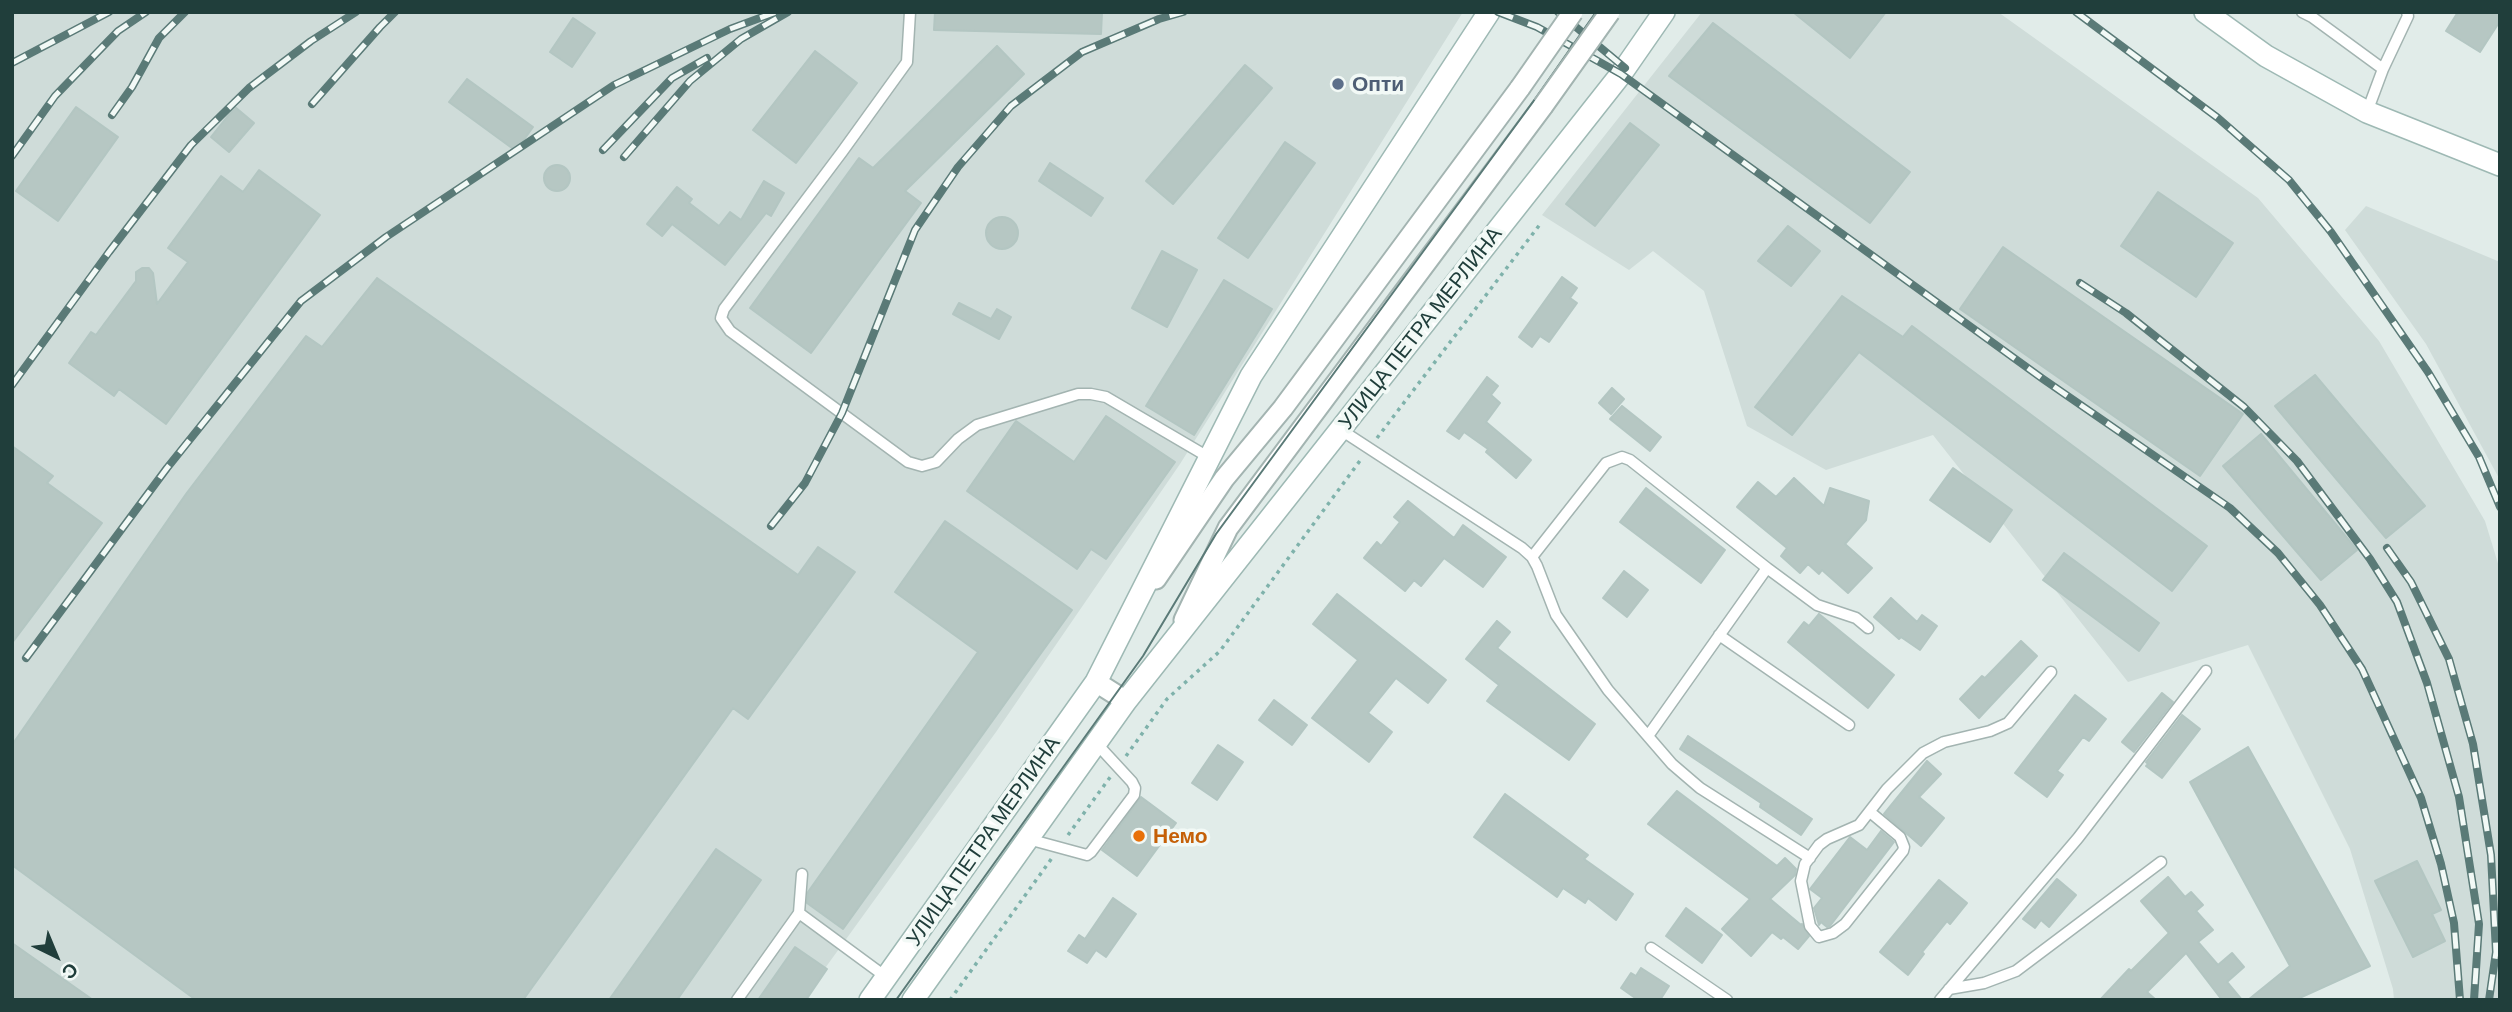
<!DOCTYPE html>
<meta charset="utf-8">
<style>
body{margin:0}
#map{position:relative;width:2512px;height:1012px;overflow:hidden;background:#e1ece9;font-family:Barlow,sans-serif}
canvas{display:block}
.frame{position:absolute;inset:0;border:14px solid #203e3b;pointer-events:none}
.north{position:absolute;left:21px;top:921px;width:70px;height:70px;-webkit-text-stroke:5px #f2f9f6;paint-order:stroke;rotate:137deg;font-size:19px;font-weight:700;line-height:28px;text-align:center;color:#203e3b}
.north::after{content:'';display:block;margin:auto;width:24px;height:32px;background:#203e3b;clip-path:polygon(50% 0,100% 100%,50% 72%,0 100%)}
</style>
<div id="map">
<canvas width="2512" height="1012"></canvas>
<div class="frame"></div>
<div class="north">С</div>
</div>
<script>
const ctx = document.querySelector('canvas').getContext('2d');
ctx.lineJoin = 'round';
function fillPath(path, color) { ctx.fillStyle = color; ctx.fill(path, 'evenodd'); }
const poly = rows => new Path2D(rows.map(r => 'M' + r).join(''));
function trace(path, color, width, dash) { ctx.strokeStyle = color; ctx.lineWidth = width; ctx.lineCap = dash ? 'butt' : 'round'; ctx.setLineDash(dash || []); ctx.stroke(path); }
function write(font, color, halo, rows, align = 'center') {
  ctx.font = font + ' Barlow,sans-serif'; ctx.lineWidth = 7; ctx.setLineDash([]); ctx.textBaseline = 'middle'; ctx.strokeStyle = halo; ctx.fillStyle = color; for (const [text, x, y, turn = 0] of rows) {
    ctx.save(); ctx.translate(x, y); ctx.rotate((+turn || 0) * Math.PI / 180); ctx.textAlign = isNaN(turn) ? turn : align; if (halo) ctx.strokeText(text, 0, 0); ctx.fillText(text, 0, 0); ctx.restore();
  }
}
fillPath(poly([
 [12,12,1463,12,1180,464,996,732,802,1000,12,1000],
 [1702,12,1998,12,2258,198,2379,341,2485,521,2500,570,2500,1000,2394,1000,2393,989,2350,849,2248,645,2128,682,1933,435,1826,470,1747,426,1704,291,1653,251,1629,270,1542,215],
 [2366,206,2500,262,2500,480,2426,344,2345,230]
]), '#cfdcd9');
const building = poly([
 [935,12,1102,12,1101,34,934,30,935,12],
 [1793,12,1886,12,1850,58,1793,12],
 [2458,12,2500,12,2500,21,2480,52,2446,31,2458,12],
 [573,18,595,33,572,67,550,52,573,18],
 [1713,23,1910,172,1870,223,1669,76,1713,23],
 [997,46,1024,74,905,191,921,203,811,353,750,308,859,158,873,168,997,46],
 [815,51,857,83,796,163,753,130,815,51],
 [1245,65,1272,88,1173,204,1146,181,1245,65],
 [467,79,533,127,516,151,449,102,467,79],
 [76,107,118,137,58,221,16,191,76,107],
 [235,107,254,123,229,152,211,137,235,107],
 [1630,123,1659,145,1595,226,1566,204,1630,123],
 [1285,142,1315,163,1248,258,1218,238,1285,142],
 [1050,163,1103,198,1091,216,1039,181,1050,163],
 '544 178a13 13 0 1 1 26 0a13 13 0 1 1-26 0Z',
 [259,170,320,215,166,424,119,389,114,396,69,363,91,332,96,335,136,281,136,272,142,268,149,268,153,273,157,304,188,262,168,248,221,176,243,192,259,170],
 [764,181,784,193,771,216,766,213,725,265,672,224,662,236,647,224,677,187,692,199,689,203,719,226,730,212,741,220,764,181],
 [2158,192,2233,243,2196,297,2121,246,2158,192],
 '986 233a16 16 0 1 1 32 0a16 16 0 1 1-32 0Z',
 [1788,226,1820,251,1791,286,1758,261,1788,226],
 [2003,247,2243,414,2200,476,1960,309,2003,247],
 [1162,251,1197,270,1167,327,1132,308,1162,251],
 [1562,277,1577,288,1570,298,1577,303,1549,342,1540,336,1532,347,1519,337,1562,277],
 [377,278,798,575,818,547,855,572,748,719,733,708,523,1000,196,1000,12,865,12,745,186,494,306,336,322,347,377,278],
 [1224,280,1272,309,1194,435,1146,406,1224,280],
 [1842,296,1903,337,1912,326,2207,546,2172,591,1859,352,1792,435,1755,407,1842,296],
 [959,303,991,319,997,309,1011,317,999,339,953,314,959,303],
 [2315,375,2425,506,2386,538,2275,406,2315,375],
 [1487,377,1498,386,1491,395,1500,403,1486,422,1531,460,1516,478,1486,452,1488,449,1464,432,1459,439,1447,431,1487,377],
 [1612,388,1624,399,1611,414,1599,403,1612,388],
 [1622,406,1661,437,1650,451,1610,419,1622,406],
 [1106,416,1175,462,1106,559,1091,549,1077,569,967,491,1016,421,1074,462,1106,416],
 [2261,434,2357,550,2321,580,2223,466,2261,434],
 [12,446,53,476,47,483,102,523,12,643,12,446],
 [1953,468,2012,510,1990,542,1930,500,1953,468],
 [1794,478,1824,506,1830,488,1869,501,1866,520,1845,544,1872,568,1848,593,1822,570,1819,574,1808,564,1800,573,1781,556,1787,548,1737,507,1758,482,1776,497,1794,478],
 [1646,488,1725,550,1701,583,1620,522,1646,488],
 [1408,501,1454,538,1463,525,1506,557,1483,587,1444,558,1421,586,1414,580,1405,591,1364,558,1377,542,1381,546,1400,522,1394,517,1408,501],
 [945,521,1072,610,843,929,807,903,808,892,978,652,895,592,945,521],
 [2064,553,2159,623,2139,651,2043,580,2064,553],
 [1624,571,1648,590,1627,617,1603,598,1624,571],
 [1337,594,1446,680,1428,703,1396,678,1368,713,1392,732,1369,762,1312,718,1358,660,1313,624,1337,594],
 [1891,598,1917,622,1922,615,1937,626,1920,650,1901,637,1899,639,1874,617,1891,598],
 [1819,614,1894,675,1868,708,1788,642,1804,622,1809,626,1819,614],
 [1497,621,1510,632,1497,648,1595,724,1569,760,1487,701,1499,685,1466,659,1497,621],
 [2021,641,2037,656,1979,718,1960,699,1982,676,1985,678,2021,641],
 [2162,693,2173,702,2134,752,2122,742,2162,693],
 [2075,695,2106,719,2089,741,2083,737,2057,771,2063,775,2047,797,2015,773,2075,695],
 [1274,700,1307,725,1292,745,1259,720,1274,700],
 [2182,715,2200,729,2162,778,2146,766,2148,764,2146,762,2182,715],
 [1688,736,1812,819,1801,835,1760,807,1761,803,1680,749,1688,736],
 [1218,745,1243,762,1217,800,1192,783,1218,745],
 [2248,747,2370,966,2295,1000,2248,1000,2290,966,2190,782,2248,747],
 [1927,761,1941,774,1919,797,1944,818,1921,846,1884,814,1927,761],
 [1677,791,1777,866,1785,858,1796,869,1795,875,1770,899,1801,925,1802,924,1809,936,1798,949,1783,937,1781,939,1772,932,1751,956,1722,929,1750,899,1648,824,1677,791],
 [1505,794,1588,855,1584,859,1633,894,1616,920,1588,898,1585,903,1563,888,1557,897,1474,837,1505,794],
 [1141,797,1176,823,1137,876,1102,850,1141,797],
 [1881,831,1894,842,1830,926,1827,927,1821,922,1819,925,1814,908,1822,898,1810,889,1850,837,1867,850,1881,831],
 [716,849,761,880,677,1000,609,1000,716,849],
 [2417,861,2441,910,2432,914,2445,941,2413,957,2375,881,2417,861],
 [2168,877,2185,897,2191,892,2203,905,2196,911,2213,930,2198,942,2218,965,2232,953,2244,967,2227,982,2242,1000,2222,1000,2186,953,2147,992,2156,1000,2100,1000,2129,969,2131,971,2169,933,2141,901,2168,877],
 [2057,879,2076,895,2049,927,2041,920,2035,928,2023,919,2057,879],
 [1939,880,1967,903,1950,924,1947,921,1922,952,1924,954,1908,975,1880,952,1939,880],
 [1113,898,1136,914,1106,957,1096,950,1087,963,1068,951,1079,935,1085,939,1113,898],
 [1686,908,1722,935,1702,963,1666,936,1686,908],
 [12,943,93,1000,12,1000,12,943],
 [795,947,827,969,806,1000,758,1000,795,947],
 [1641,968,1669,986,1660,1000,1638,1000,1621,988,1631,973,1636,976,1641,968]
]);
fillPath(building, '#b6c7c3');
trace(building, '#b3c6c2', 2);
const lane = poly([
 [910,12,907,62,842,152,724,309,721,318,730,331,908,462,922,466,936,462,958,439,977,425,1078,394,1091,394,1106,397,1210,458],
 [2302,12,2312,17,2383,69],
 [2367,112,2383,69,2408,16,2407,12],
 [1341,430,1522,548,1532,557,1537,566,1556,615,1608,690,1672,764,1700,788,1810,858],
 [1532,557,1606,463,1622,457,1630,460,1767,568,1648,736],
 [1767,568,1817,605,1856,618,1868,628],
 [1719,635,1849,725],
 [1870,812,1900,837,1904,847,1903,851,1845,924,1833,933,1819,937,1810,926,1801,881,1805,864,1819,845,1827,839,1859,825,1887,789,1923,753,1944,742,1990,731,2008,723,2051,672],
 [1028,839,1087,855,1091,852,1134,795,1135,788,1132,782,1096,743],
 [802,874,799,913,886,977],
 [1651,948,1727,1000],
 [1949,989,1984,983,2016,971,2161,862],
 [737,1000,799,913],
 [1940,1000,2078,838,2206,671]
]);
const street = poly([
 [1156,579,1224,479,1283,408,1520,88],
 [1184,620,1228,528,1543,106],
 [1096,682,1126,701]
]);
const secondary = poly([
 [2205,12,2266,56,2367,112,2500,165],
 [870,1000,1096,682,1251,376,1489,12],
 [913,1000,1126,701,1621,74,1664,12]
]);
trace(lane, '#a3b4b1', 13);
trace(street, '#a3b4b1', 23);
trace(secondary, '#9eb9b4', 24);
trace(poly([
 [1377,438,1541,223],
 [1126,756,1167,699,1220,651,1362,458],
 [1068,835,1111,776],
 [950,1000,1052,858]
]), '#7fb2ab', 3.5, [3.5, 5]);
trace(lane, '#fff', 10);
trace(street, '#fff', 19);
trace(secondary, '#fff', 21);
trace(poly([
 [896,1000,1143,656,1216,534,1535,99,1596,12]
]), '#5a7a77', 2);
const rail = poly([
 [1498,12,1537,27,1621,74,2043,379,2230,508,2278,553,2320,605,2362,669,2421,798,2441,864,2454,923,2460,1000],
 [1558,12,1625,68],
 [2076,12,2218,118,2289,180,2331,232,2428,372,2479,457,2500,507],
 [12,63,109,12],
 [312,104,380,27,395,12],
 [112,115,132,87,159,38,185,12],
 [603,150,672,78,707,58],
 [12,156,55,96,118,31,146,12],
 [624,157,690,81,741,39,788,12],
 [2080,283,2126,313,2244,407,2297,461,2370,559,2397,602,2427,683,2459,797,2479,924,2474,1000],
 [12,385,109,252,191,145,249,88,311,41,356,12],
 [771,526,805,483,842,413,915,230,958,167,1011,106,1082,52,1159,19,1183,12],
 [2387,548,2411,582,2449,659,2473,744,2491,855,2496,952,2489,1000],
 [26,658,167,468,301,301,386,237,614,85,730,29,776,12]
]);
trace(rail, '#5a7a77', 8);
trace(rail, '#f2f9f6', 5, [16]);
const streetBridge = poly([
 [1520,88,1573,12],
 [1543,106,1610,12]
]);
trace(streetBridge, '#a3b4b1', 23, []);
trace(streetBridge, '#fff', 19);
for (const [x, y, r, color] of [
 [1338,84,7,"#5c6f8a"],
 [1139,836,7,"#e8710a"]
]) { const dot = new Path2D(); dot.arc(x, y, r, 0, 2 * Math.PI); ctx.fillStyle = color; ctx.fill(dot); trace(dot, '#f2f9f6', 2.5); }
write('bold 21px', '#4e5e75', '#f2f9f6', [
 ["Опти",1352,84]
], 'left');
write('21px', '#203e3b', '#f2f9f6', [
 ["УЛИЦА ПЕТРА МЕРЛИНА",1420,328,-52],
 ["УЛИЦА ПЕТРА МЕРЛИНА",983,841,-55]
]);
write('bold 21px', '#c56008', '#f2f9f6', [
 ["Немо",1153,836]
], 'left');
</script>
